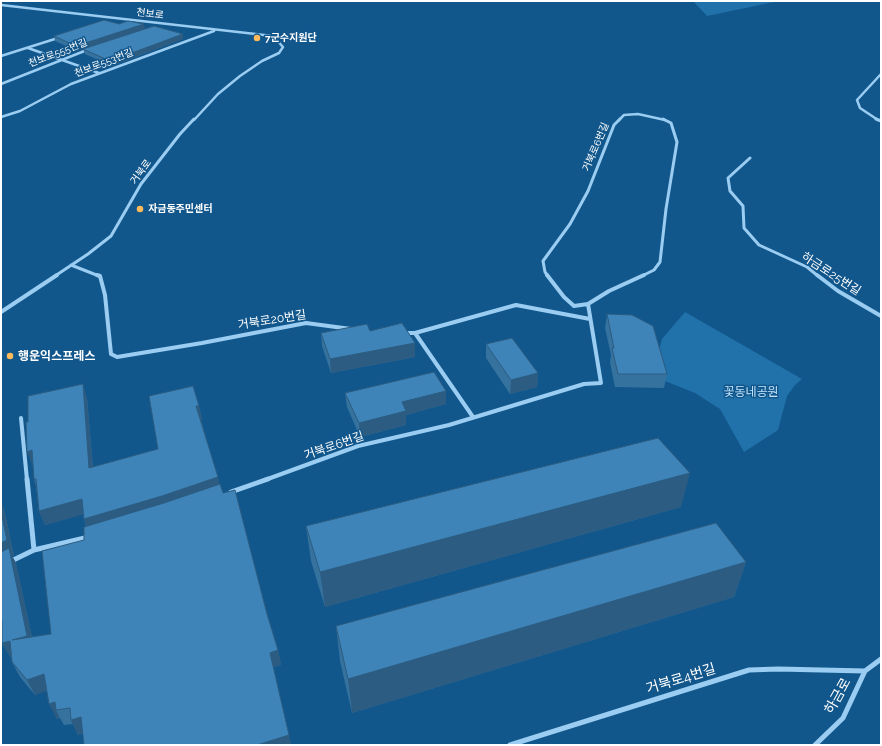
<!DOCTYPE html>
<meta charset="utf-8">
<style>
body{margin:0}
#map{position:relative;width:882px;height:746px;overflow:hidden;background:#12578c;font-family:Raleway,sans-serif}
canvas{display:block}
.frame{position:absolute;inset:0;border:2px solid #fff;pointer-events:none}
</style>
<div id="map">
<canvas width="882" height="746"></canvas>
<div class="frame"></div>
</div>
<script>
const ctx = document.querySelector('canvas').getContext('2d');
ctx.lineJoin = 'round';
function fillPath(path, color) { ctx.fillStyle = color; ctx.fill(path, 'evenodd'); }
const poly = rows => new Path2D(rows.map(r => 'M' + r).join(''));
function trace(path, color, width, dash) { ctx.strokeStyle = color; ctx.lineWidth = width; ctx.lineCap = dash ? 'butt' : 'round'; ctx.setLineDash(dash || []); ctx.stroke(path); }
function write(font, color, halo, rows, align = 'center') {
  ctx.font = font + ' Raleway,"Noto Sans KR",sans-serif'; ctx.lineWidth = 3; ctx.setLineDash([]); ctx.textBaseline = 'middle'; ctx.strokeStyle = halo; ctx.fillStyle = color; for (const [text, x, y, turn = 0] of rows) {
    ctx.save(); ctx.translate(x, y); ctx.rotate((+turn || 0) * Math.PI / 180); ctx.textAlign = isNaN(turn) ? turn : align; if (halo) ctx.strokeText(text, 0, 0); ctx.fillText(text, 0, 0); ctx.restore();
  }
}
fillPath(poly([
 [693,1,779,1,707,16],
 [685,312,802,379,795,385,787,396,778,430,744,452,720,409,695,393,665,381,656,362,662,339]
]), '#2171aa');
trace(poly([
 [1,5,273,36,283,47,279,53,262,61,240,76,218,94,194,120],
 [28,48,99,73],
 [1,56,58,38],
 [1,84,87,50],
 [1,117,20,111,71,84,214,31],
 [619,120,624,115,638,114,665,120],
 [878,120,860,108,857,100,881,74]
]), '#9acdf1', 2.5);
trace(poly([
 [876,119,881,121],
 [750,158,728,178,730,191,743,206,744,228,759,245,807,267,818,276],
 [71,265,99,276],
 [55,276,88,254,111,236,141,184,180,134,194,119],
 [548,276,545,272,543,261,570,224,588,191,614,125,620,119],
 [642,276,654,270,660,262,666,209,677,142,671,123,663,119]
]), '#9acdf1', 3);
trace(poly([
 [97,275,100,276,105,295,111,354,117,357,202,343,306,323,351,329],
 [547,275,564,297,574,306,588,304,609,291,644,275],
 [817,275,838,291,881,316],
 [1,312,57,275],
 [403,333,415,333,516,305,590,319],
 [415,333,473,417],
 [21,418,27,480],
 [265,480,358,446,449,425,584,384,601,383,588,304]
]), '#9acdf1', 4);
trace(poly([
 [27,479,34,550],
 [231,492,268,479],
 [1,566,34,550,89,537],
 [510,745,749,670,778,669,865,671],
 [815,745,843,718,865,671,881,659]
]), '#9acdf1', 5);
fillPath(poly([
 [119,24,145,29,77,51,55,41,54,36],
 [183,39,112,66,85,54,83,49],
 [607,314,667,374,664,388,615,387,610,362,611,355,605,328],
 [370,331,415,343,415,357,331,373,322,346,321,333],
 [486,344,538,373,537,387,510,394,486,358],
 [345,393,446,404,406,415,406,425,360,437,347,407],
 [87,398,93,467,158,449,199,406,202,419,201,420,219,484,267,614,278,650,281,665,273,667,291,745,84,745,83,733,78,735,73,724,64,725,60,718,57,719,47,690,35,695,20,677,12,662,12,657,11,658,2,643,2,639,1,639,4,509,14,555,12,556,16,563,32,637,51,634,84,540,86,526,84,519,83,514,45,525,39,511,36,486,34,479],
 [681,507,325,607,311,561,306,526],
 [746,562,734,597,352,713,340,661,336,626]
]), '#36729e');
fillPath(poly([
 [144,24,145,29,77,51,76,46],
 [183,34,183,39,112,66,110,61],
 [415,343,415,357,331,373,330,359],
 [538,373,537,387,510,394,511,380],
 [83,384,87,398,94,482,89,468],
 [446,391,446,404,406,415,406,425,360,437,359,423,402,402],
 [196,406,199,406,202,419,200,420],
 [32,450,33,466,27,452],
 [690,473,681,507,325,607,320,572],
 [218,477,221,491,89,534,84,519],
 [82,499,88,513,45,525,39,511],
 [1,502,4,509,14,555,12,556,16,563,35,651,20,655,1,562],
 [746,562,734,597,352,713,348,679],
 [2,620,10,635,1,639,1,621],
 [10,641,18,655,11,658,2,643],
 [278,650,281,665,273,667,270,653],
 [44,674,52,689,35,695,27,680],
 [55,702,56,710,60,718,57,719,49,704],
 [81,717,88,731,78,735,71,720],
 [289,735,291,745,257,745]
]), '#2c5c81');
const building = poly([
 [104,20,119,24,128,21,144,24,76,46,54,36,104,20],
 [154,26,183,34,110,61,83,49,154,26],
 [607,314,632,315,653,326,667,374,618,374,612,348,614,348,607,314],
 [402,323,415,343,330,359,321,333,367,324,370,331,402,323],
 [512,338,538,373,511,380,486,344,512,338],
 [434,372,446,391,402,402,406,411,359,423,345,393,434,372],
 [83,384,89,468,158,449,149,396,193,386,199,406,196,406,218,477,162,496,84,519,82,499,39,511,36,479,34,479,32,450,27,452,26,422,28,422,28,396,83,384],
 [658,438,690,473,320,572,306,526,658,438],
 [220,484,223,493,235,490,267,614,278,650,270,653,289,735,257,745,84,745,81,717,71,720,70,708,56,710,55,702,49,704,44,674,27,680,12,662,10,641,2,643,2,620,1,621,1,552,9,548,27,636,12,640,51,634,42,551,84,540,84,527,164,503,220,484],
 [1,512,7,540,1,543,1,512],
 [716,523,746,562,348,679,336,626,716,523]
]);
fillPath(building, '#3f84b8');
trace(building, '#2c5c81', 1);
for (const [x, y, r, color] of [
 [257,38,4,"#ffba5b"],
 [140,209,4,"#ffba5b"],
 [10,356,4,"#ffba5b"]
]) { const dot = new Path2D(); dot.arc(x, y, r, 0, 2 * Math.PI); ctx.fillStyle = color; ctx.fill(dot); trace(dot, '#12578c', 1.5); }
write('10px', '#fff', '#12578c', [
 ["천보로",150,14,7],
 ["천보로555번길",58,53,-21],
 ["천보로553번길",104,63,-21],
 ["거북로6번길",596,147,-67],
 ["거북로",141,172,-54]
]);
write('bold 10px', '#fff', '#12578c', [
 ["7군수지원단",265,38],
 ["자금동주민센터",148,209]
], 'left');
write('12px', '#fff', '#12578c', [
 ["하금로25번길",831,274,33],
 ["거북로20번길",272,320,-9],
 ["거북로6번길",334,446,-19]
]);
write('bold 12px', '#fff', '#12578c', [
 ["행운익스프레스",18,356]
], 'left');
write('12px', '#c1e4fc', '#12578c', [
 ["꽃동네공원",751,392]
]);
write('14px', '#fff', '#12578c', [
 ["거북로4번길",681,679,-17],
 ["하금로",838,696,-61]
]);
</script>
